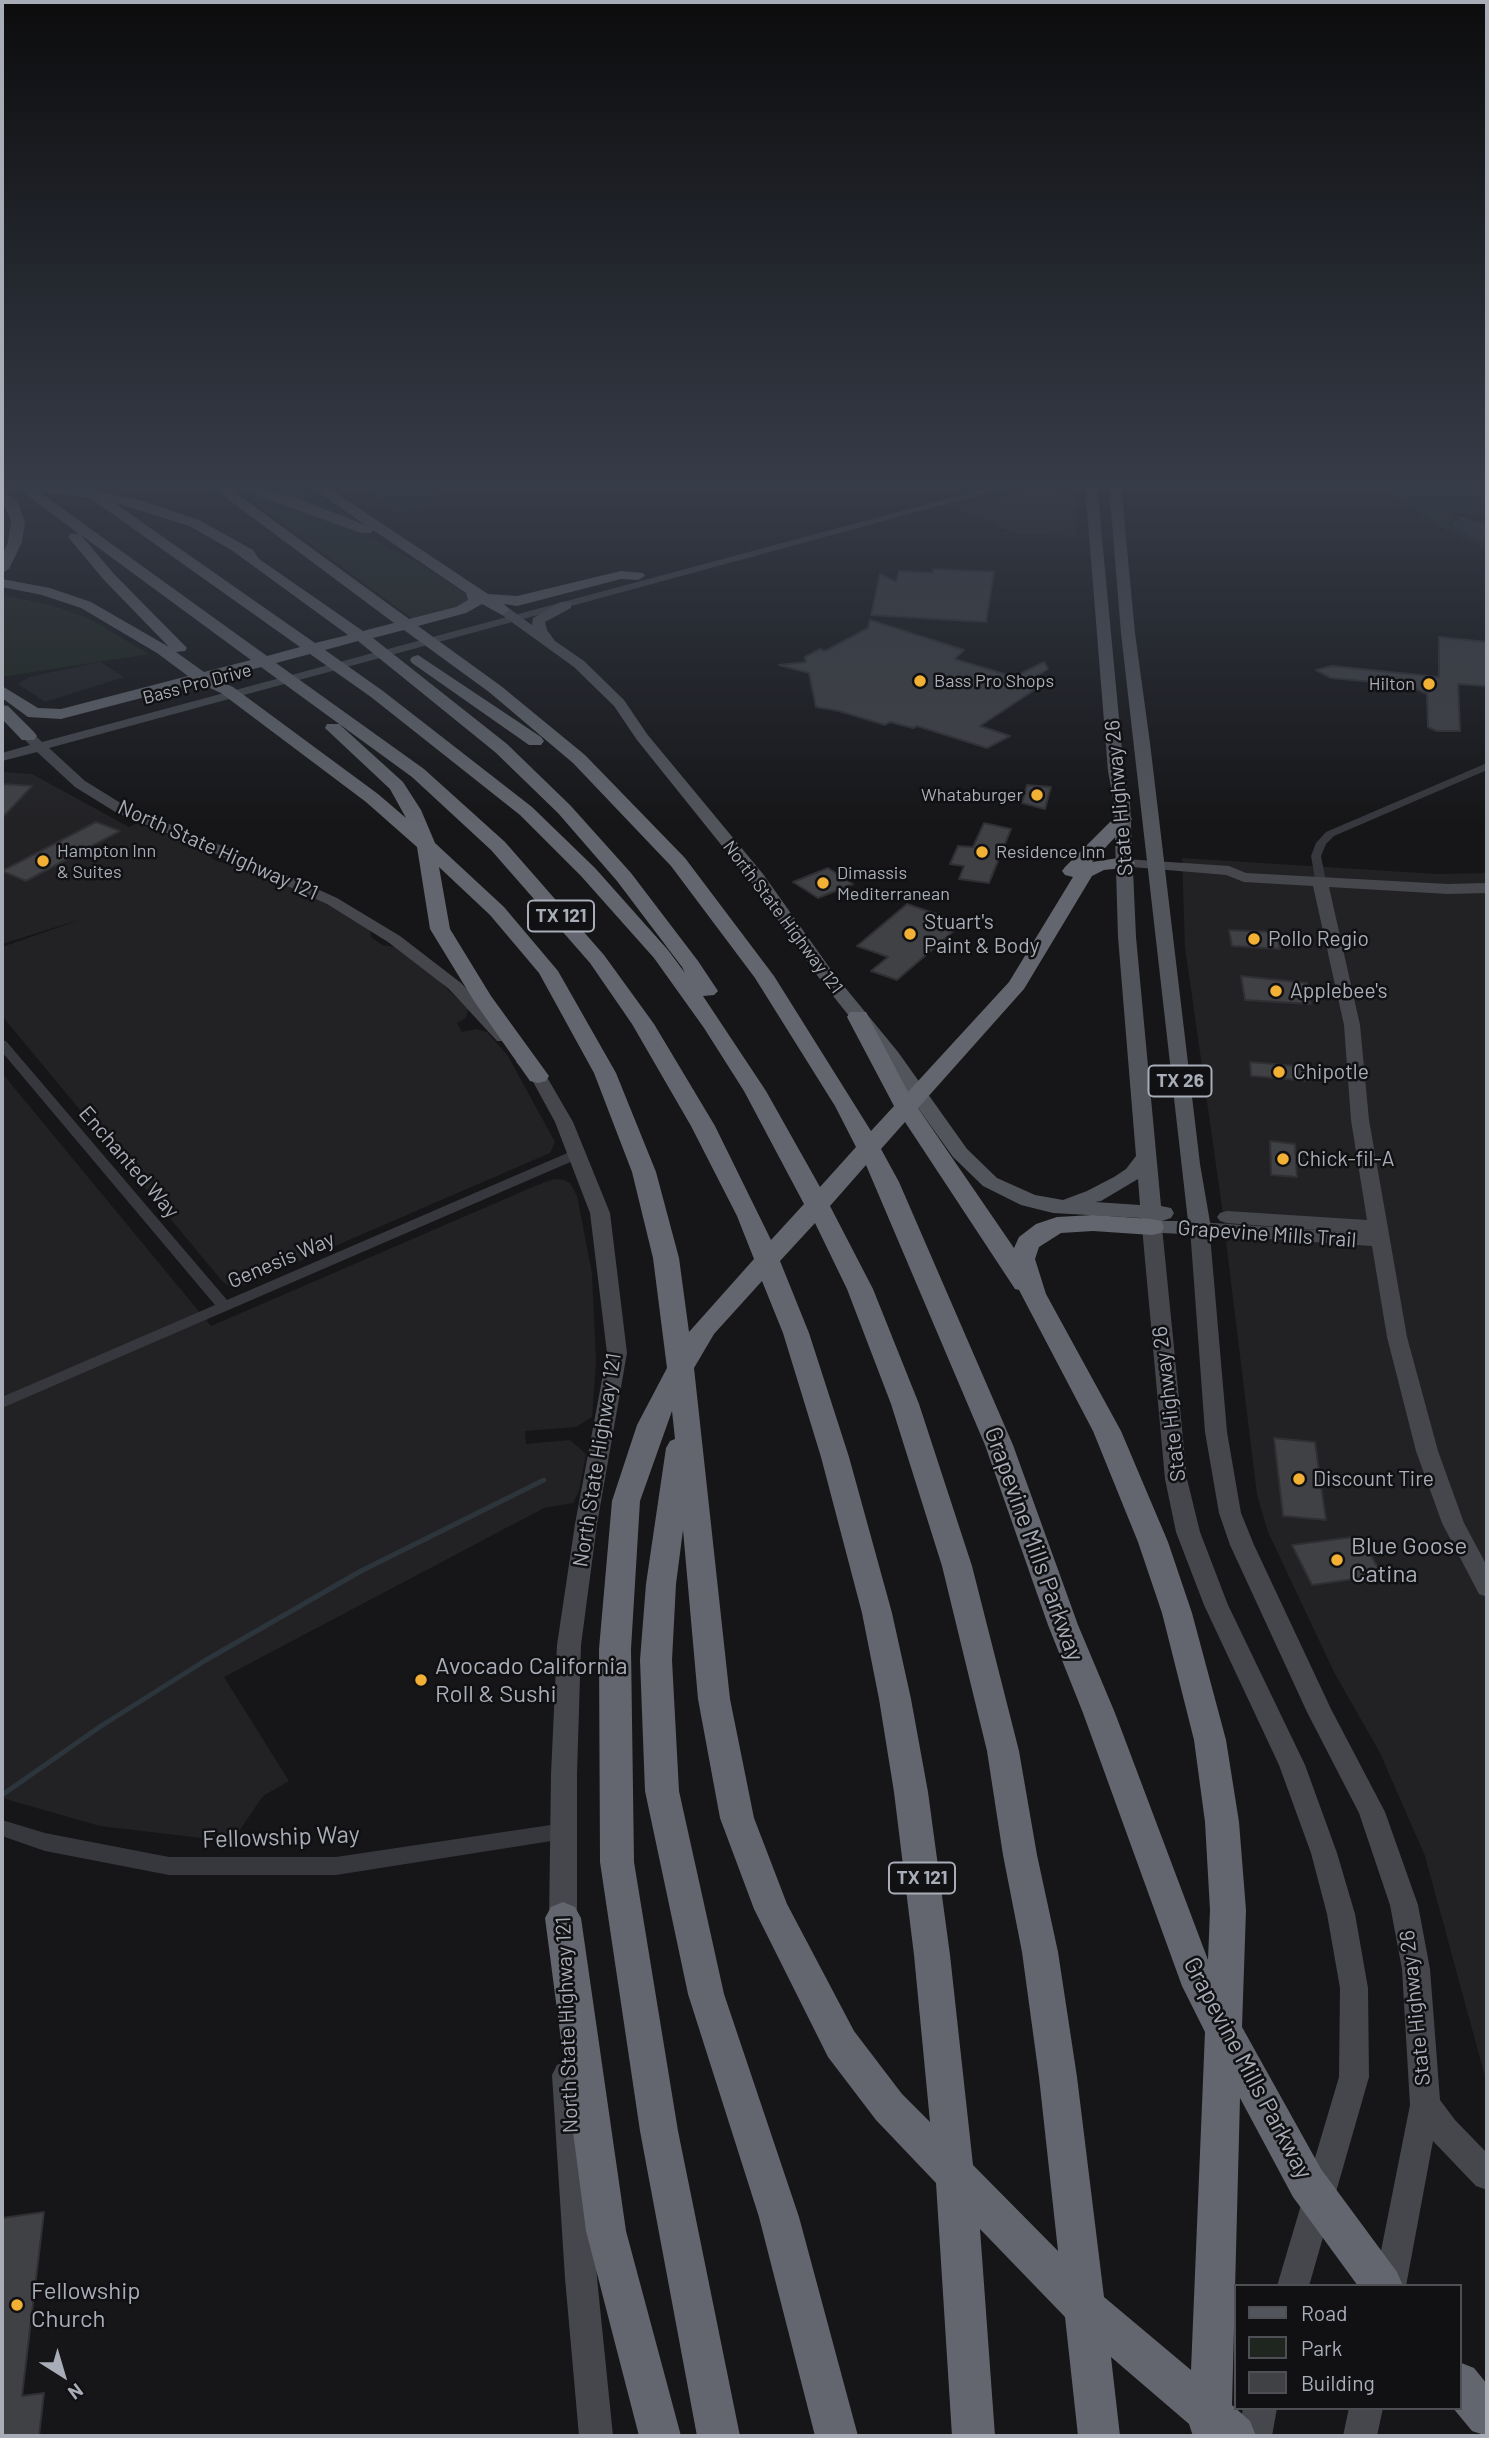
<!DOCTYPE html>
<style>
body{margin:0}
#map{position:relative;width:1489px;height:2438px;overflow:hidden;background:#161618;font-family:Barlow,sans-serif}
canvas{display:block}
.frame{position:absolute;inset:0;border:4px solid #a8adb8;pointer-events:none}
.legend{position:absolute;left:1234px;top:2284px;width:228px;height:126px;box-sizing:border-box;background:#111113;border:2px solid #4d4f55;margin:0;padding:9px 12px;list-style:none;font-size:21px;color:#a8adb8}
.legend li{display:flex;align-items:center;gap:14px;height:35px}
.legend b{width:35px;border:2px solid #4d4f55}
.north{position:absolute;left:28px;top:2340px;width:70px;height:70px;-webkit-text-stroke:5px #111113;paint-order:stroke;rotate:143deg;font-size:19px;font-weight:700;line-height:28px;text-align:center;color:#a8adb8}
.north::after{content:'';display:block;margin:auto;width:24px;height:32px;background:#a8adb8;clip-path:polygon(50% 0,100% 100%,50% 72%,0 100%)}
</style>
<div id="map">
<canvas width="1489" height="2438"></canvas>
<div class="frame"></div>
<ul class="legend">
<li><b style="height:9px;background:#53555c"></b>Road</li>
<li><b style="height:19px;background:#1e261f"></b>Park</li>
<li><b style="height:19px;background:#404145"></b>Building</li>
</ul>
<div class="north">N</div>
</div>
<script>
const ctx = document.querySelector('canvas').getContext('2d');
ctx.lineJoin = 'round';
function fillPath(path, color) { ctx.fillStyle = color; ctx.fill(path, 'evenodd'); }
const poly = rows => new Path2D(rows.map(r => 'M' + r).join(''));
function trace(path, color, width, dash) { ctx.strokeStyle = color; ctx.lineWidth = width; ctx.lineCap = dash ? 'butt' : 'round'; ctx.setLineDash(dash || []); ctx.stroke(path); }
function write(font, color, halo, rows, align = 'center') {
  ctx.font = font + ' Barlow,sans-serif'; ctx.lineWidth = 5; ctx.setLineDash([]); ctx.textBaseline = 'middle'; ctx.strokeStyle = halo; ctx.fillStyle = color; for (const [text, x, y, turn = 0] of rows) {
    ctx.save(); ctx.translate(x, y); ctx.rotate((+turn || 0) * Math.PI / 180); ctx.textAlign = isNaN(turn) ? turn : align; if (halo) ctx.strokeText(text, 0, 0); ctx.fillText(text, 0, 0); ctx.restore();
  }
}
fillPath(poly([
 [1033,487,1052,488,1075,496,1077,536,1016,534,955,508],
 [100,662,124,677,45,702,18,684,29,677],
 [2,772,32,774,129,827,137,823,210,851,212,859,223,863,234,862,323,900,370,929,371,937,382,945,396,947,433,975,468,1009,466,1018,457,1023,462,1032,476,1029,487,1032,508,1056,555,1142,550,1153,245,1285,230,1287,222,1281,2,1016,2,947,82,919,2,944],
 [1182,858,1437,874,1487,873,1487,2084,1425,1856,1380,1753,1334,1672,1268,1532,1257,1495,1221,1200,1185,947],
 [2,1073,211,1326,535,1186,554,1179,564,1180,570,1183,577,1196,592,1273,596,1362,592,1417,576,1427,525,1431,526,1444,570,1440,586,1454,579,1491,573,1503,544,1508,224,1677,289,1781,263,1796,237,1834,227,1841,100,1826,2,1798]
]), '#222225');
fillPath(poly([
 [245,485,302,485,367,527],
 [356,485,437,485,441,506,397,513],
 [1376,485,1487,485,1487,516,1451,512,1457,526,1487,543,1487,549,1452,534],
 [232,487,322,516,369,537,419,563,467,594,469,599,462,607,413,619],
 [2,595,51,605,88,618,149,654,2,677]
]), '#1e261f');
fillPath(poly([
 [1458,516,1487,524,1487,543,1459,531,1453,524,1454,521,1460,520]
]), '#2c353c');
trace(poly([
 [2,1795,101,1726,206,1660,361,1571,544,1480]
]), '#2c353c', 5);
const building = poly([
 [933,569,994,572,986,622,871,615,880,574,896,582,899,571,933,573,933,569],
 [870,620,964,650,955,659,1014,677,1044,662,1048,669,1025,684,1039,687,980,726,1010,736,987,748,917,726,913,728,890,722,885,725,839,711,816,707,809,673,779,665,806,662,805,657,820,649,825,651,868,628,870,620],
 [1439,637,1487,642,1487,686,1458,684,1460,731,1437,731,1428,727,1427,694,1407,685,1331,678,1316,670,1332,666,1439,677,1439,637],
 [2,784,32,786,2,818,2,784],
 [1027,785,1051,787,1045,809,1022,803,1027,785],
 [96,822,120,831,26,881,2,871,96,822],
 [984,823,1011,829,989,883,959,879,964,866,950,864,958,846,973,847,984,823],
 [828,868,853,884,818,898,793,882,828,868],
 [907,904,963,923,897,980,871,971,888,957,857,946,907,904],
 [1229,930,1277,932,1280,949,1232,946,1229,930],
 [1241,976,1307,983,1311,1004,1245,1000,1241,976],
 [1250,1062,1308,1067,1310,1081,1251,1076,1250,1062],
 [1270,1141,1295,1144,1297,1177,1271,1175,1270,1141],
 [1274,1438,1315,1442,1326,1520,1283,1516,1274,1438],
 [1360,1536,1382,1575,1312,1585,1292,1545,1360,1536],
 [44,2212,22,2396,44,2393,39,2436,2,2436,2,2218,44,2212]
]);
fillPath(building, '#404145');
trace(building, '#303034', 2);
fillPath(poly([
 [1487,763,1487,770,1334,836,1326,844,1321,856,1326,882,1324,884,1316,884,1311,856,1316,843,1326,832,1487,763],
 [2,1040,6,1041,227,1300,572,1151,577,1150,584,1154,582,1157,2,1408,2,1397,215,1305,2,1052,2,1040],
 [2,1820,45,1833,169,1857,336,1857,564,1823,571,1825,574,1831,571,1837,564,1839,336,1875,169,1875,45,1851,2,1836,2,1820]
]), '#37383d');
fillPath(poly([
 [998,485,1016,485,49,748,85,781,127,807,211,841,337,898,400,936,461,983,509,1033,512,1037,509,1041,497,1041,449,989,388,942,327,904,201,847,117,813,75,787,37,752,2,761,2,753,30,745,21,736,23,733,33,733,42,742,998,485],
 [1125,859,1229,866,1246,873,1448,884,1487,883,1487,893,1448,894,1329,887,1360,1025,1369,1120,1407,1337,1438,1451,1464,1523,1487,1566,1487,1597,1479,1594,1442,1523,1416,1451,1387,1337,1372,1246,1210,1235,1227,1432,1241,1513,1254,1545,1331,1709,1385,1812,1418,1905,1430,1969,1440,2100,1455,2120,1487,2153,1487,2190,1476,2186,1433,2141,1406,2286,1374,2286,1410,2105,1402,1969,1390,1905,1359,1813,1307,1712,1230,1545,1219,1513,1205,1432,1190,1228,1193,1224,1200,1222,1370,1234,1227,1223,1220,1221,1217,1217,1220,1213,1227,1211,1367,1220,1351,1120,1344,1025,1313,886,1244,882,1226,875,1120,866,1118,863,1125,859],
 [525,1057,531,1058,544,1072,573,1122,610,1213,627,1353,597,1524,581,1645,577,1774,577,1925,573,1934,563,1938,553,1934,549,1925,551,1774,557,1645,575,1524,607,1353,590,1213,555,1122,531,1078,516,1062,525,1057],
 [1152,1221,1159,1223,1162,1227,1187,1479,1200,1532,1228,1605,1305,1765,1337,1853,1355,1914,1368,1988,1369,2077,1309,2286,1277,2286,1339,2077,1340,1988,1327,1914,1311,1853,1279,1765,1204,1605,1176,1532,1165,1479,1142,1227,1145,1223,1152,1221],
 [567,2061,577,2065,582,2075,597,2278,613,2436,579,2436,565,2278,552,2075,557,2065,567,2061],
 [1243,2408,1277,2408,1272,2436,1238,2436,1243,2408],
 [1349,2408,1383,2408,1377,2436,1343,2436,1349,2408]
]), '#45474d');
fillPath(poly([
 [1085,485,1097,485,1124,771,1130,803,1136,937,1161,1206,1171,1208,1174,1213,1171,1218,1162,1221,1188,1221,1121,633,1109,485,1121,485,1135,633,1150,743,1200,1164,1211,1228,1207,1233,1200,1235,1145,1232,1141,1218,1053,1213,1021,1205,983,1186,953,1157,884,1060,822,982,751,882,637,740,614,706,574,667,495,610,497,607,507,607,532,625,533,618,561,602,571,602,571,608,545,622,547,630,555,641,584,661,624,700,647,734,763,874,834,974,898,1052,967,1149,997,1178,1035,1195,1063,1200,1087,1191,1114,1177,1126,1169,1136,1156,1118,937,1114,803,1108,771,1085,485],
 [1138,1179,1140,1205,1095,1202,1101,1201,1138,1179]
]), '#53555c');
fillPath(poly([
 [14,485,76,488,73,485,89,485,97,491,143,501,199,520,253,550,259,559,363,631,394,623,209,485,225,485,409,619,456,607,468,600,466,593,373,530,371,533,361,533,228,485,250,485,307,502,365,525,308,485,324,485,488,594,517,596,621,571,643,573,645,576,638,580,621,579,517,606,504,604,510,610,502,615,482,604,466,613,418,626,501,686,585,755,685,858,774,976,871,1131,894,1106,847,1017,850,1012,866,1012,908,1092,1009,982,1073,877,1065,875,1062,871,1065,867,1117,815,1129,815,1132,819,1092,862,1125,857,1132,859,1135,863,1132,867,1104,870,1092,876,1024,989,918,1108,1014,1248,1019,1237,1036,1224,1057,1217,1093,1215,1152,1219,1161,1221,1164,1227,1161,1233,1152,1235,1093,1231,1061,1233,1039,1247,1035,1259,1046,1294,1121,1431,1168,1542,1192,1613,1226,1740,1239,1822,1246,1910,1242,2027,1321,2169,1397,2272,1403,2286,1358,2286,1293,2197,1240,2098,1232,2405,1250,2421,1256,2436,1193,2436,1189,2424,1111,2357,1120,2436,1078,2436,1065,2317,980,2229,995,2436,952,2436,936,2183,876,2120,828,2057,754,1909,720,1818,698,1699,683,1530,676,1584,672,1660,679,1791,724,1994,799,2217,858,2436,815,2436,759,2217,688,1994,645,1791,640,1660,646,1584,666,1448,670,1441,675,1439,672,1411,640,1501,631,1649,634,1862,678,2131,740,2436,697,2436,640,2131,600,1862,599,1649,612,1501,637,1425,667,1368,653,1258,632,1172,594,1073,539,973,490,915,439,867,450,929,491,996,549,1076,546,1081,538,1083,530,1081,474,1001,430,929,417,847,366,802,221,693,199,683,61,719,28,717,2,698,2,686,38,708,61,709,188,676,157,653,81,608,42,595,2,587,2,579,50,588,91,602,169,647,104,580,68,537,70,534,79,534,14,485],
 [38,491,90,498,300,647,267,656,38,491],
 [113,502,189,526,230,549,348,635,315,643,113,502],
 [81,535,251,660,204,672,176,652,185,651,187,648,114,574,81,535],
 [404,630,489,692,573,763,671,866,755,978,835,1106,856,1147,820,1187,766,1091,703,996,714,995,718,991,698,961,631,873,570,805,507,744,373,638,404,630],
 [358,641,495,752,558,813,617,881,682,967,685,973,668,950,595,868,532,807,383,691,325,650,358,641],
 [310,654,371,697,520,815,581,876,654,958,704,1028,744,1091,804,1204,771,1240,715,1126,654,1024,604,955,505,842,424,769,276,663,310,654],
 [261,667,412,777,491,850,590,963,632,1024,691,1126,737,1216,754,1259,689,1332,679,1258,656,1172,616,1073,558,971,504,907,435,843,421,810,403,782,339,724,327,724,325,728,390,789,406,818,378,794,233,687,215,679,261,667],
 [905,1122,1015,1289,1019,1290,1093,1431,1138,1542,1162,1613,1194,1740,1205,1822,1210,1910,1208,1960,1115,1713,1078,1625,1013,1445,899,1182,881,1149,905,1122],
 [866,1165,985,1445,1048,1625,1083,1713,1182,1986,1205,2032,1191,2370,1104,2297,1077,2077,1058,1952,1037,1855,1019,1751,972,1566,919,1404,873,1289,830,1206,866,1165],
 [815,1223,847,1289,891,1404,942,1566,987,1751,1003,1855,1022,1952,1039,2077,1058,2251,973,2165,950,1955,928,1792,911,1699,892,1613,849,1457,809,1333,780,1261,815,1223],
 [762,1281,783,1333,821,1457,862,1613,879,1699,894,1792,914,1955,930,2122,902,2094,854,2031,787,1904,754,1818,730,1699,694,1368,714,1334,762,1281],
 [2,489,17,501,25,521,22,542,9,569,2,573,2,555,8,542,11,521,2,501,2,489],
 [418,655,541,737,544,741,541,745,529,745,412,663,410,660,412,657,418,655],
 [2,705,8,706,34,732,37,736,34,740,22,740,2,719,2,705],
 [563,1902,575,1907,581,1918,626,2231,681,2436,639,2436,586,2231,545,1918,551,1907,563,1902],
 [1459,2362,1474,2368,1487,2384,1487,2436,1472,2431,1453,2408,1459,2408,1459,2362]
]), '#63666e');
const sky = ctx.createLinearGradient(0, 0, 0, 826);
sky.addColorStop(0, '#0c0c0d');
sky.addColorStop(0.59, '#363c48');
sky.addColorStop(1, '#363c4800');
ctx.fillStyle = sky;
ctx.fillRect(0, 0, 1489, 826);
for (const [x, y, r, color] of [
 [920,681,7,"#f2b134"],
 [1429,684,7,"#f2b134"],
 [1037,795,7,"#f2b134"],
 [982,852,7,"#f2b134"],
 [43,861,7,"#f2b134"],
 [823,883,7,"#f2b134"],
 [910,934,7,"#f2b134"],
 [1254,939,7,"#f2b134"],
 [1276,991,7,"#f2b134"],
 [1279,1072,7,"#f2b134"],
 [1283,1159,7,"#f2b134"],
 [1299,1479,7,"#f2b134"],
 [1337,1560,7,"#f2b134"],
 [421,1680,7,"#f2b134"],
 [17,2305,7,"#f2b134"]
]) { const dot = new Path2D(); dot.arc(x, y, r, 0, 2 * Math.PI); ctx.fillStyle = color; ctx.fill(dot); trace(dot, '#111113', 2.5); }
write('18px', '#a8adb8', '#111113', [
 ["Bass Pro Shops",934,681],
 ["Hilton",1415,684,"right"],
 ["Whataburger",1023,795,"right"],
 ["Hampton Inn",57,851],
 ["& Suites",57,872],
 ["Residence Inn",996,852],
 ["Dimassis",837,873],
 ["Mediterranean",837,894]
], 'left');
write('18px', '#a8adb8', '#111113', [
 ["Bass Pro Drive",197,684,-15],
 ["North State Highway 121",783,917,53]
]);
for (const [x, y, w] of [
 [561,916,66],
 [1180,1081,63],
 [922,1878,66]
]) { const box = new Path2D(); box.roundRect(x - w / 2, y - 15.5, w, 31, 5); ctx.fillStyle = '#111113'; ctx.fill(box); trace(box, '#a8adb8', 2); }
write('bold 19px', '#a8adb8', null, [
 ["TX 121",561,916],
 ["TX 26",1180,1081],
 ["TX 121",922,1878]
]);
write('21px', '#a8adb8', '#111113', [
 ["State Highway 26",1119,798,-95],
 ["North State Highway 121",218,850,24],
 ["Enchanted Way",129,1162,49],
 ["Grapevine Mills Trail",1267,1234,4],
 ["Genesis Way",281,1260,-23],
 ["State Highway 26",1169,1404,-97],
 ["North State Highway 121",597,1460,-81],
 ["State Highway 26",1415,2008,-96],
 ["North State Highway 121",567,2025,-92]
]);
write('21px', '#a8adb8', '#111113', [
 ["Stuart's",924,922],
 ["Paint & Body",924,946],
 ["Pollo Regio",1268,939],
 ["Applebee's",1290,991],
 ["Chipotle",1293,1072],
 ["Chick-fil-A",1297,1159],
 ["Discount Tire",1313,1479]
], 'left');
write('24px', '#a8adb8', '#111113', [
 ["Grapevine Mills Parkway",1034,1544,70],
 ["Fellowship Way",281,1837,-2],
 ["Grapevine Mills Parkway",1248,2068,62]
]);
write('24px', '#a8adb8', '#111113', [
 ["Blue Goose",1351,1546],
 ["Catina",1351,1574],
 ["Avocado California",435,1666],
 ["Roll & Sushi",435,1694],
 ["Fellowship",31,2291],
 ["Church",31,2319]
], 'left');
</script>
